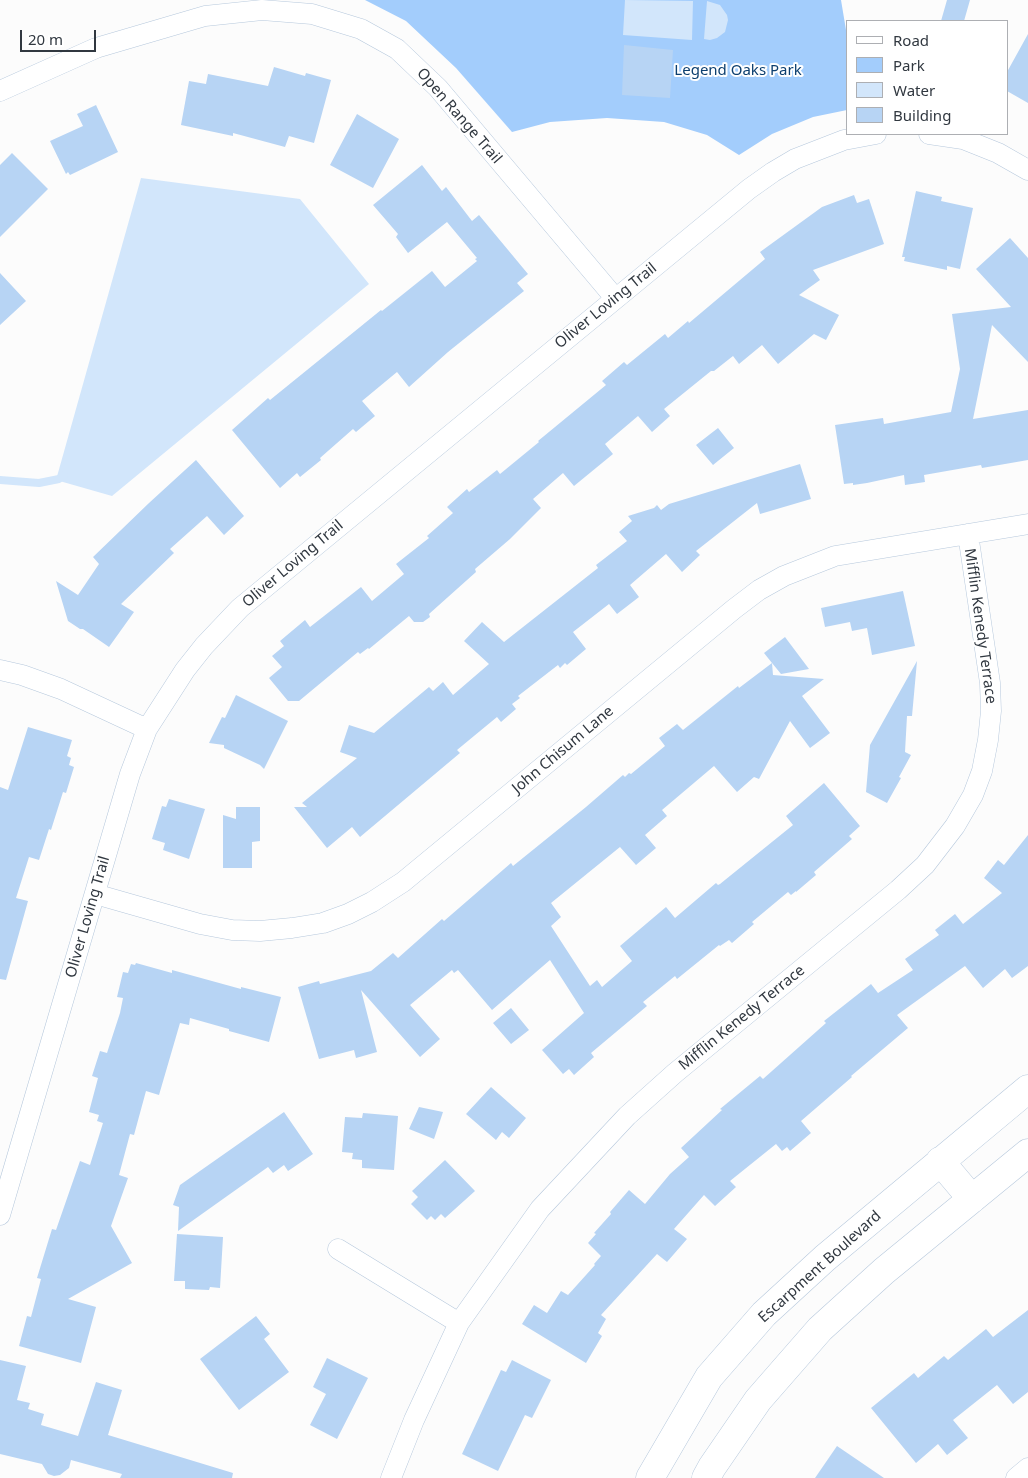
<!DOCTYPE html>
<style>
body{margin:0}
#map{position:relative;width:1028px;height:1478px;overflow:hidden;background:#fcfcfc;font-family:"Noto Sans",sans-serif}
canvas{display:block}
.legend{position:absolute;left:846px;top:20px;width:162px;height:115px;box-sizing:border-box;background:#fff;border:1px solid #adafb3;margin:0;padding:6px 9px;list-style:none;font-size:15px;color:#313840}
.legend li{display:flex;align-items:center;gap:10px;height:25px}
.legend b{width:25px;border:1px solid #adafb3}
.scale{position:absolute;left:20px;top:30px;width:76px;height:22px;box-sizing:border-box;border:2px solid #313840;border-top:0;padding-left:6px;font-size:15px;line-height:18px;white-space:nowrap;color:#313840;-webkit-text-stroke:4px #fff;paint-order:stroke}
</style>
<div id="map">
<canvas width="1028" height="1478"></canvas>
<ul class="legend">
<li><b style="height:6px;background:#fff"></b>Road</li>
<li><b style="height:14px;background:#a3cdfc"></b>Park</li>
<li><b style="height:14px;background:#d2e6fb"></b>Water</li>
<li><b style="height:14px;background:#b7d4f4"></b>Building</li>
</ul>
<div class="scale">20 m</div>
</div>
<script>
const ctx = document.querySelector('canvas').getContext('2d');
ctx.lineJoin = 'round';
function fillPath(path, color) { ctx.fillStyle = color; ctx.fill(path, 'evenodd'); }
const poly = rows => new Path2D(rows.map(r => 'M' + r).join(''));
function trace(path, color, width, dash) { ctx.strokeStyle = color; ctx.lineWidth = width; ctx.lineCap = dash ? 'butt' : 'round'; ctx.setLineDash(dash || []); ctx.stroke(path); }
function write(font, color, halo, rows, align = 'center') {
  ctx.font = font + ' "Noto Sans",sans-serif'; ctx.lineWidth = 4; ctx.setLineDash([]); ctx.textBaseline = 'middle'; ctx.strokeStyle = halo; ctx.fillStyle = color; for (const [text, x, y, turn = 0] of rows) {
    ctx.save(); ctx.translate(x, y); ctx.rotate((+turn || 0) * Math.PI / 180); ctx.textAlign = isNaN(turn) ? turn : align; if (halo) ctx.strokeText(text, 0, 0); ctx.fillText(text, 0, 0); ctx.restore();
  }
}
fillPath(poly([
 [365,0,841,0,847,36,847,110,813,117,772,134,739,155,707,135,664,122,607,118,550,122,512,132,456,68,406,21]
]), '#a3cdfc');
fillPath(poly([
 [625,0,693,1,692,40,623,35],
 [707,1,720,5,727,15,728,20,725,32,717,38,710,40,704,39],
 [141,178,300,199,369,284,112,496,56,480]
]), '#d2e6fb');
trace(poly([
 [0,480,39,483,59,479,64,475]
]), '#d2e6fb', 8);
fillPath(poly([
 [947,0,970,0,964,21,941,21],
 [1028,34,1028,103,1007,91,1007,72],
 [624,45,673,50,670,98,622,95],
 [274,67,305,76,306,73,331,80,314,143,289,136,285,147,233,133,233,136,181,125,189,81,206,84,208,74,268,86],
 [96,105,118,152,70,175,68,172,66,174,50,141,83,126,77,114],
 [357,114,399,139,373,188,330,165],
 [12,153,48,189,0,237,0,165],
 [422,165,442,191,446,187,472,221,479,215,528,274,517,283,524,291,448,352,409,387,397,372,362,401,375,416,356,432,353,429,320,458,321,460,300,477,297,473,280,488,232,430,268,398,270,400,381,310,382,311,432,271,445,287,477,261,475,259,477,258,447,222,408,253,396,237,398,234,373,205],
 [916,191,942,197,941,201,973,208,960,269,947,266,947,270,904,261,905,257,902,257],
 [854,195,857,203,869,199,884,244,813,270,820,280,799,295,839,315,826,340,814,334,778,364,762,345,739,364,733,356,714,371,711,371,664,409,670,416,652,432,638,416,605,444,613,454,574,486,563,473,533,499,541,508,510,539,475,569,476,572,429,614,430,617,423,622,414,622,409,616,369,649,368,648,360,654,358,652,299,701,288,701,269,678,282,667,272,656,284,646,280,641,305,620,310,627,361,587,372,601,404,574,396,564,429,538,427,536,453,513,447,507,467,489,469,492,497,470,500,474,539,442,538,441,606,385,602,381,624,362,627,365,665,334,668,338,688,321,689,323,765,259,760,252,822,207],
 [1010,238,1028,258,1028,362,992,325,973,419,1028,410,1028,460,982,468,981,465,924,475,925,482,905,485,904,475,867,483,853,485,853,483,844,484,835,425,883,418,884,424,951,412,960,369,952,314,1011,307,976,269],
 [0,273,26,301,0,325],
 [718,428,734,448,713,465,696,445],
 [196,460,244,516,224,535,207,516,170,549,174,553,121,604,134,612,109,647,83,629,80,629,68,621,56,581,78,595,99,564,93,557,149,503],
 [800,464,811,499,760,514,757,503,696,551,700,555,682,572,666,554,630,585,639,597,617,614,609,604,573,632,586,649,567,665,565,663,560,668,558,665,518,696,520,698,512,704,516,709,501,722,497,717,457,750,460,753,360,837,352,827,327,848,294,807,307,807,302,803,357,758,340,752,349,725,374,733,429,687,433,691,443,682,453,695,489,664,464,641,482,622,504,642,598,568,596,565,627,541,619,532,632,521,628,516,654,508,657,505,661,510,669,504],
 [903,591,915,646,872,655,867,628,852,631,850,622,825,627,821,608],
 [785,637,809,669,781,674,772,663,773,675,824,679,802,696,830,733,810,748,790,721,759,779,754,777,737,792,714,766,662,810,667,816,645,835,656,848,636,865,620,847,551,903,561,917,551,926,590,986,597,980,602,987,632,961,620,946,666,907,675,918,716,883,718,885,720,884,793,825,786,816,824,783,860,826,849,836,852,839,814,872,816,875,796,892,796,891,791,895,788,892,752,922,754,924,732,943,729,940,720,946,719,945,677,979,675,976,643,1002,647,1006,591,1053,594,1057,574,1075,569,1069,563,1074,542,1050,584,1013,550,960,492,1010,458,970,454,973,452,970,410,1005,440,1039,420,1057,361,990,377,1052,356,1058,354,1050,319,1059,298,987,319,981,320,984,371,971,393,953,398,958,442,919,444,921,511,863,513,866,586,807,623,775,625,777,629,773,631,774,665,746,659,738,677,724,683,730,738,686,739,688,772,663,764,653],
 [917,661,912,716,907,716,905,752,911,755,899,777,901,778,887,803,866,792,870,745],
 [236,695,288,721,264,769,260,765,224,748,224,745,209,743,222,717,225,718],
 [28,727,72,740,67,756,71,758,69,765,74,767,66,793,63,792,51,830,49,829,39,860,29,857,16,898,28,901,6,980,0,979,0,787,8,790],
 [169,799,205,809,189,859,163,850,165,843,152,839,162,806,166,807],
 [236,807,260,807,260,841,252,842,252,868,223,868,223,815,236,819],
 [1028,835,1028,966,1012,978,1005,969,983,988,965,966,897,1015,908,1028,851,1076,852,1077,801,1121,811,1133,790,1151,787,1147,782,1151,776,1144,730,1181,736,1187,715,1206,704,1195,674,1229,687,1239,667,1262,657,1254,601,1315,606,1319,598,1333,602,1336,586,1363,522,1324,534,1305,547,1313,561,1291,568,1295,595,1265,594,1264,601,1256,588,1243,596,1234,594,1233,611,1214,610,1212,629,1190,645,1204,670,1174,689,1157,681,1148,722,1110,720,1109,760,1076,763,1079,826,1023,824,1021,871,984,878,993,913,970,905,959,939,935,935,930,955,914,963,924,1002,893,984,878,998,860,1004,865],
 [136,963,172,973,172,970,241,989,241,987,281,997,269,1042,229,1031,229,1029,190,1018,189,1025,180,1023,159,1095,146,1091,134,1135,130,1134,119,1175,128,1178,111,1226,132,1263,68,1299,96,1307,81,1363,19,1346,27,1316,31,1317,41,1279,37,1278,52,1229,56,1230,80,1161,90,1165,103,1123,97,1121,99,1115,89,1112,98,1078,92,1076,100,1051,107,1053,120,1013,123,998,117,997,123,972,128,973,131,964,135,965],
 [511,1008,529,1030,511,1044,493,1023],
 [491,1087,526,1118,509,1138,502,1132,496,1140,466,1114],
 [419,1107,443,1112,434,1139,409,1129],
 [284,1112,313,1154,288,1171,284,1165,273,1173,268,1167,178,1231,179,1207,173,1205,180,1185],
 [363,1113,398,1116,394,1170,362,1168,362,1160,352,1159,353,1153,342,1152,345,1117,362,1118],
 [445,1160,475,1191,445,1218,441,1214,435,1220,431,1216,427,1220,411,1204,418,1197,412,1191],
 [177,1234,223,1237,220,1288,210,1287,209,1290,185,1289,185,1281,174,1281],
 [1028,1310,1028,1392,1013,1404,997,1385,953,1420,968,1438,947,1455,938,1444,916,1463,871,1408,914,1373,918,1378,944,1356,948,1360,986,1329,993,1337],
 [256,1316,270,1334,264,1339,289,1372,239,1410,200,1359],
 [327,1358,368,1378,337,1439,310,1425,326,1394,313,1387],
 [0,1360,26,1366,17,1400,30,1403,28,1409,44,1414,41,1425,78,1436,96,1382,122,1390,108,1435,233,1473,232,1478,120,1478,122,1474,71,1460,69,1468,60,1475,54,1476,48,1474,42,1464,0,1454],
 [512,1360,551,1380,532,1418,525,1415,498,1471,462,1454,501,1370,506,1372],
 [837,1446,884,1478,815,1478]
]), '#b7d4f4');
const street = poly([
 [0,91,96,48,205,16,262,10,312,14,361,29,397,49,438,88,615,298],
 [929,134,963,139,998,153,1028,170],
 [0,670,22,675,61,689,147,729],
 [95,894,200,924,232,930,260,931,292,928,323,923,348,914,372,902,403,882,734,609,759,590,784,576,835,556,1028,524],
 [0,1215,130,774,147,729,185,670,204,646,240,608,749,189,773,172,795,159,844,140,876,134],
 [338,1249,459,1323],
 [391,1478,414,1420,459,1323,540,1209,627,1116,675,1073,898,890,925,865,955,826,973,795,982,771,988,740,991,711,990,683,968,534],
 [1016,1478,1028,1468]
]);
const secondary = poly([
 [940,1161,972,1199],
 [650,1478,709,1377,764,1314,825,1258,1028,1089],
 [706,1478,712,1467,758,1400,820,1329,884,1271,1028,1153]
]);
trace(street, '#b6c8dc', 21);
trace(secondary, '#b6c8dc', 29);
trace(street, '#fff', 20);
trace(secondary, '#fff', 28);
write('15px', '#0c3f6f', '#fff', [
 ["Legend Oaks Park",738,71]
]);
write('15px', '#313840', '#fff', [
 ["Open Range Trail",459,116,49],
 ["Oliver Loving Trail",606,306,-39],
 ["Oliver Loving Trail",293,564,-40],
 ["Mifflin Kenedy Terrace",980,626,82],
 ["John Chisum Lane",563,750,-40],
 ["Oliver Loving Trail",88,917,-74],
 ["Mifflin Kenedy Terrace",742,1018,-39],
 ["Escarpment Boulevard",820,1267,-42]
]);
</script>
